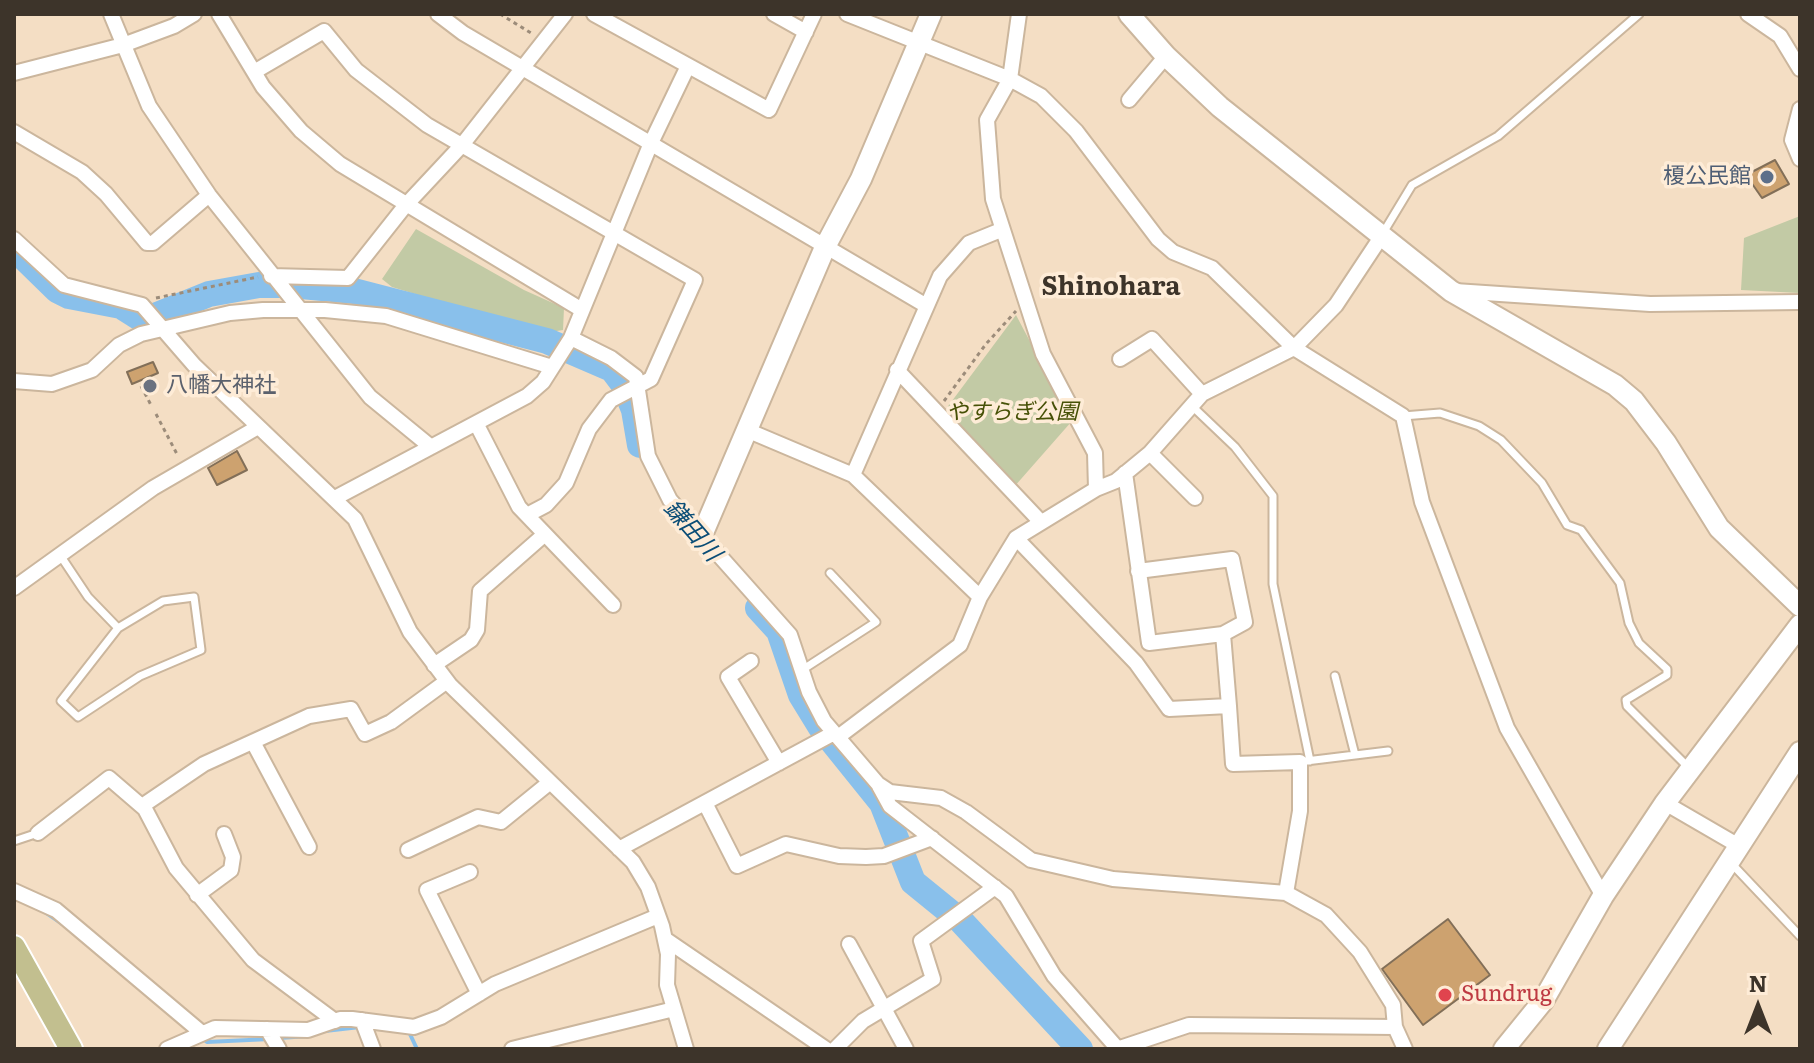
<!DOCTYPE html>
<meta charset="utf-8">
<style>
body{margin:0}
#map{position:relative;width:1814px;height:1063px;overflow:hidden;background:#f4dec4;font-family:Literata,serif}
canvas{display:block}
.frame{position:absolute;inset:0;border:16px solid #3d342a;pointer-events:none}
.north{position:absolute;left:1718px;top:967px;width:80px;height:80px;-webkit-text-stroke:6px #feecd7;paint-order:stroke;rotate:0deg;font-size:22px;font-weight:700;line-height:32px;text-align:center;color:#3d342a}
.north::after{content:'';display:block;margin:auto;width:28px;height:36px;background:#3d342a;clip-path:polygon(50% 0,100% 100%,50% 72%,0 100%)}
</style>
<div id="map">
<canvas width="1814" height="1063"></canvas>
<div class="frame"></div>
<div class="north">N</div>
</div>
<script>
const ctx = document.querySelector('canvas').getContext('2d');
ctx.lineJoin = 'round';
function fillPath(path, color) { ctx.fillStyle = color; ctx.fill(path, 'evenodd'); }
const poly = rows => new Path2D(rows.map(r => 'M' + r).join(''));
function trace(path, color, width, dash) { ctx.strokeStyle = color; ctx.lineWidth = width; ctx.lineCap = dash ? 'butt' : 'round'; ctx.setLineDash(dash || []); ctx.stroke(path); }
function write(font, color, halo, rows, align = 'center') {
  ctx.font = font + ' Literata,"Noto Sans JP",serif'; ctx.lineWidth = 7; ctx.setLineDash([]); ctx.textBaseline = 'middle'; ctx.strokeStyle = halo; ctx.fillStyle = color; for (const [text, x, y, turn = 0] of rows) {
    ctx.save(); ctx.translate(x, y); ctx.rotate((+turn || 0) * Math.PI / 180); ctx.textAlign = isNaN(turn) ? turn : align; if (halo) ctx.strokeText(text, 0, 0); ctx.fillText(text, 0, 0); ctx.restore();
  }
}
fillPath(poly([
 [1800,216,1800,293,1741,290,1744,238],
 [416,229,524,290,564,308,563,330,544,333,392,287,382,279],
 [1016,315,1072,421,1014,487,943,413]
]), '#c2caa5');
trace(poly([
 [45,912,64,925],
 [325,1031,360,1027],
 [409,1032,417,1049],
 [201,1037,207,1042,270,1039],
 [279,1038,309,1036]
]), '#89c0eb', 4);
trace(poly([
 [14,248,57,290,69,296,121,306,140,318],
 [157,315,209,294,259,285,291,285,354,291,547,341,612,369,624,385,634,410,640,445],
 [758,608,779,631,801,695,820,726,882,803,913,882,961,921,1080,1049]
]), '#89c0eb', 26);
const building = poly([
 [1775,160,1789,184,1762,198,1746,175,1775,160],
 [153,362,158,373,132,384,127,372,153,362],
 [237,451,247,470,217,485,208,468,237,451],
 [1448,919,1490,975,1423,1025,1382,969,1448,919]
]);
fillPath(building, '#cda26f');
trace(building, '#826f58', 2);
const lane = poly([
 [1383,233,1412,185,1498,136,1639,14],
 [1192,406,1235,447,1273,496,1273,584,1310,761],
 [1403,416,1440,413,1479,426,1501,440,1542,483,1567,525,1581,530,1620,583,1629,623,1639,643,1667,669,1667,675,1626,700,1627,706,1689,768],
 [60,555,88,597,118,628,61,701,78,717,140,676,201,650,194,597,163,601,118,628],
 [802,670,876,622,830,573],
 [1335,676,1355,755],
 [1306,761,1388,751],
 [14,841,38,833],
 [1731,863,1800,936]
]);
const street = poly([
 [111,14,149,106,209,195,370,397,431,447],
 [219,14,263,87,301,131,340,164,582,310],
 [438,14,463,33,925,305],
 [594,14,769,110,814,14],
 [774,14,806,32],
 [847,14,1010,79,1041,96,1076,131,1158,239,1173,252,1212,268,1294,348,1403,416,1422,502,1507,728,1603,896],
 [1748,14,1780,36,1800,69],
 [254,72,324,31,356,70,427,125,695,280,651,379,611,400,589,429,566,483,546,505,527,515],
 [14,73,123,45,174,26,194,14],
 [1129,100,1166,56],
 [1800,109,1792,140,1800,159],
 [14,132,82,172,106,194,147,243,153,243,209,195],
 [14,239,64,285,142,305,194,365,355,519,410,632,450,685,633,862,648,887,662,926,668,954,667,985,686,1049],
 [271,276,348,278,405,206,462,145,565,14],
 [1455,291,1650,304,1800,302],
 [571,338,611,358,636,377,648,456,670,500,790,635,809,692,824,721,878,784,890,792,941,798,966,812,1031,860,1113,879,1286,893,1326,915,1360,952,1393,1005,1395,1027,1405,1049],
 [1120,359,1152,339,1202,394],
 [897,370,1040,521],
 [14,381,52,384,92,370,119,345,141,334,230,313,263,310,325,310,386,316,552,367],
 [476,423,519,507,613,605],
 [749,431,853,475,980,597],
 [1150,453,1195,498],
 [1125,473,1149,643,1223,634,1229,706],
 [853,475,940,276,969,243,1001,230],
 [1096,489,1116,481,1150,453,1202,394,1294,348,1336,305,1381,237],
 [335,498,527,396,543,382,571,338,651,143,688,66],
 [1016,538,1136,663,1169,709,1229,706,1233,764,1300,762,1300,811,1286,893],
 [1138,571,1232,559,1245,622,1223,634],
 [14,588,153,488,258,427],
 [751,661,728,677,779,763],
 [434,665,471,640,477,630,480,591,545,534],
 [838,737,960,645,980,597,1016,538,1096,489,1095,453,1043,354,993,199,987,120,1010,79,1019,14],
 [253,742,309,847],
 [879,786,890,806,1006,896,1054,976,1118,1049],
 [705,803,737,866,786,844,839,856,866,857,884,856,932,838],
 [1665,803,1739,846],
 [142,806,204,764,309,716,351,709,365,734,391,722,447,681],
 [38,833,109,778,145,809,176,868,253,960,335,1021],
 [619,849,834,733],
 [408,850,478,817,501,822,549,783],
 [470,872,427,890,479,994],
 [14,891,56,910,202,1033],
 [197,895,231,870,233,857,224,834],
 [665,939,826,1049],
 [849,944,906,1049],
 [362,1020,373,1049],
 [267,1029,279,1049],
 [167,1049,215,1028,308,1030,340,1019,352,1019,414,1027,441,1017,495,984,658,916],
 [512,1049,674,1009],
 [835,1049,863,1021,933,979,921,941,995,887],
 [1117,1049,1189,1025,1395,1027]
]);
const secondary = poly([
 [1129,14,1166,56,1220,107,1451,291,1615,385,1634,401,1666,443,1719,528,1800,606],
 [702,535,826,245,861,179,931,14],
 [1504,1049,1543,1001,1603,896,1665,803,1800,625],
 [1608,1049,1800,752]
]);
const primary = poly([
 [14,947,71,1049]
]);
trace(lane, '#cbb69d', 11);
trace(street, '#cbb69d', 18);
trace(secondary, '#cbb69d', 24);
trace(primary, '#fff', 26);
trace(poly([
 [500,14,531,33],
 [156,298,258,277],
 [141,386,152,407],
 [944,401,986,344,1016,311],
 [156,414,178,456]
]), '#9c8c7a', 3, [4, 4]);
trace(lane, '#fff', 7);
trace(street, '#fff', 14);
trace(secondary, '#fff', 20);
trace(primary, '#c2bf8f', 22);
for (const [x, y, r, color] of [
 [1767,177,8,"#5c6f8a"],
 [150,386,8,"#6b7280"],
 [1445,995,8,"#e0444e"]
]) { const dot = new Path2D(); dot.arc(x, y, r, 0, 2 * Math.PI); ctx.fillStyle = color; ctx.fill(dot); trace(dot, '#feecd7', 3); }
write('22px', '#4e5e75', '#feecd7', [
 ["榎公民館",1751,177]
], 'right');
write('22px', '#5b616d', '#feecd7', [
 ["八幡大神社",166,386]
], 'left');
write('italic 22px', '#475107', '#feecd7', [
 ["やすらぎ公園",1012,413]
]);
write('22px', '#be3a42', '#feecd7', [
 ["Sundrug",1461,995]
], 'left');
write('italic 24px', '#0c4e77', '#feecd7', [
 ["鎌田川",692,531,49]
]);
write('bold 26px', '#3d342a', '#feecd7', [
 ["Shinohara",1111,287]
]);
</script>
